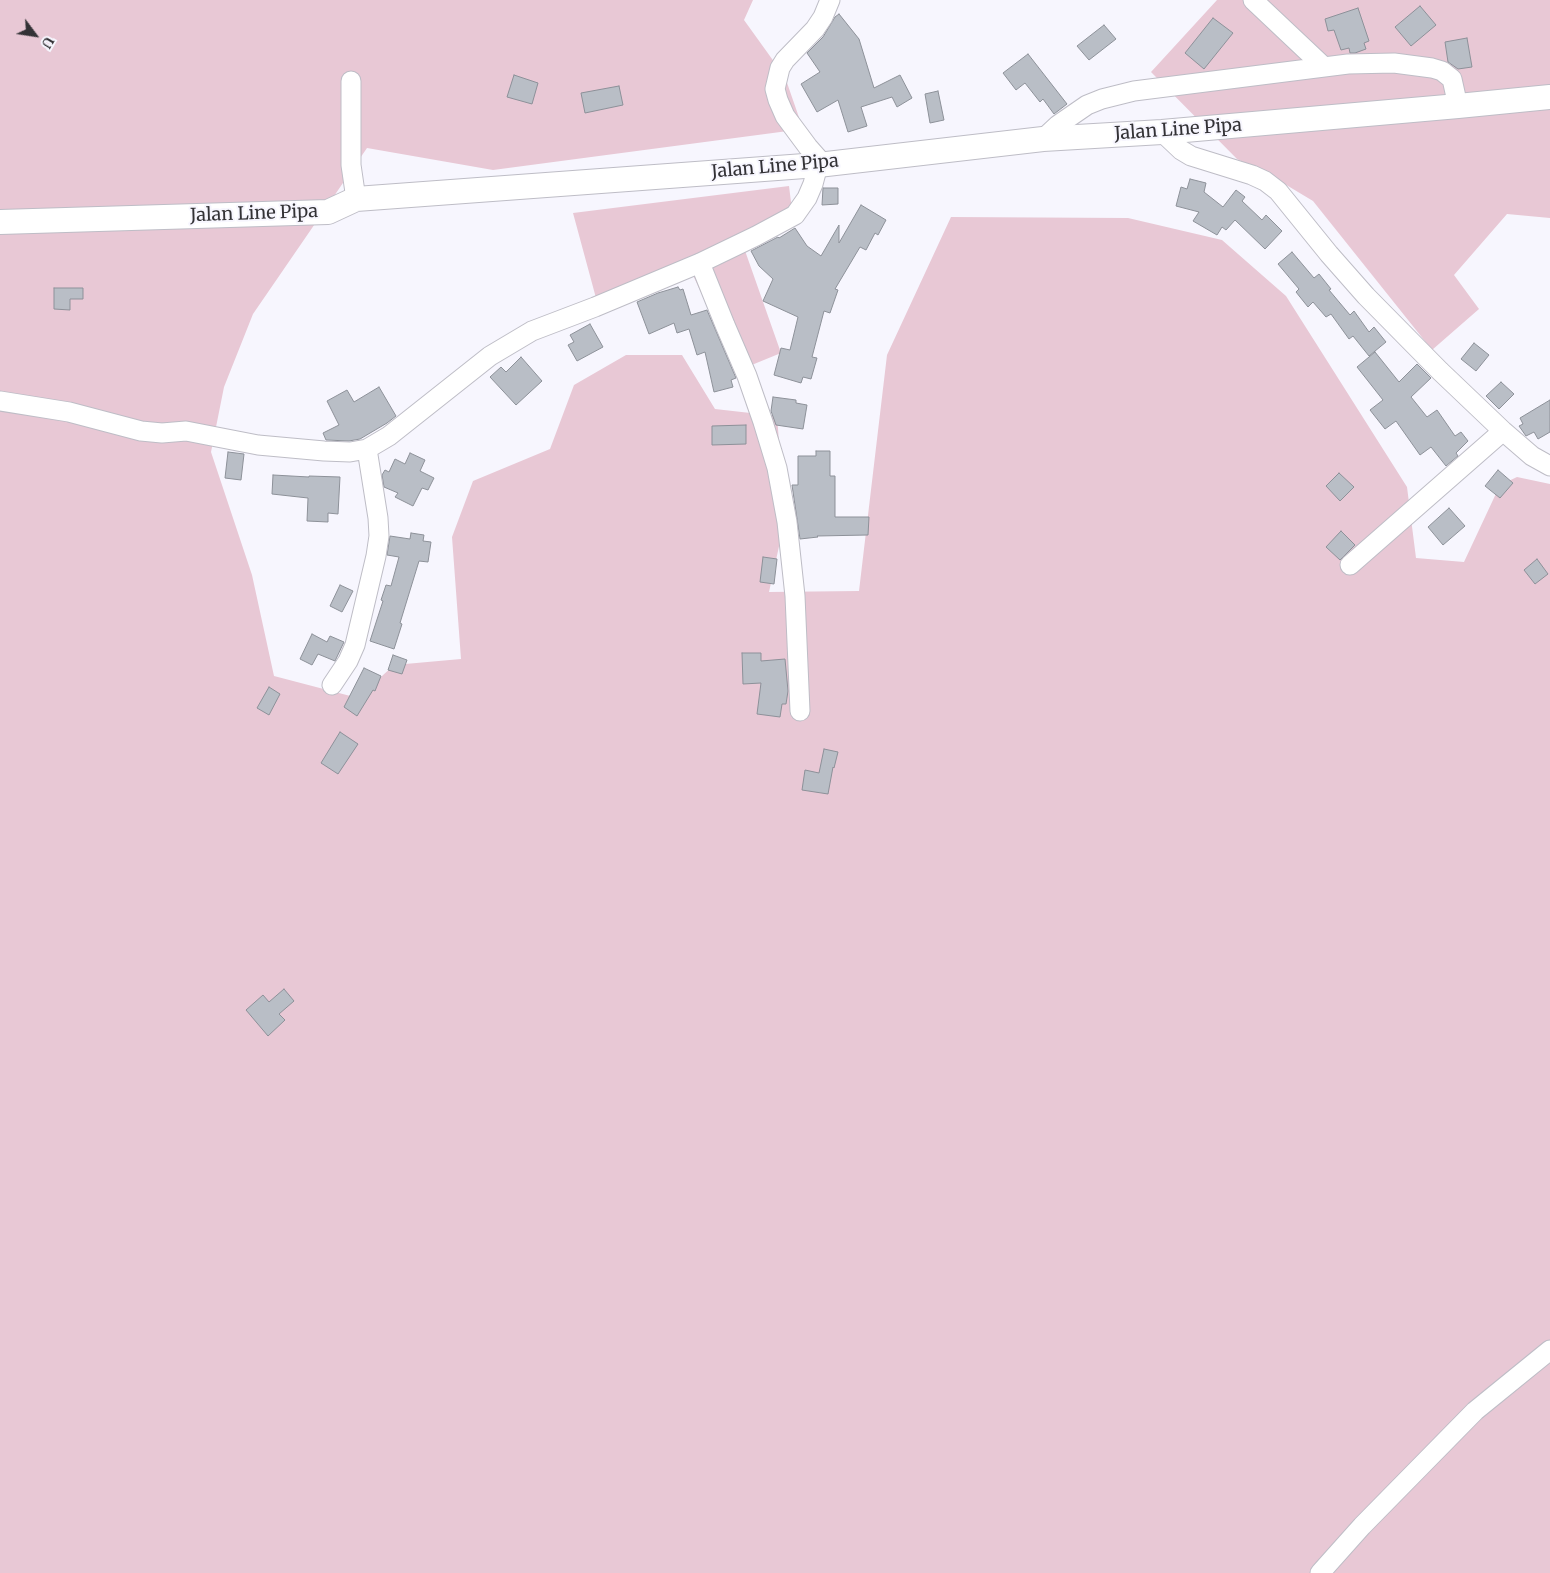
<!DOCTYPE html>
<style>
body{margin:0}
#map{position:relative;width:1550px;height:1573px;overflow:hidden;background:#f7f6fe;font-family:Merriweather,serif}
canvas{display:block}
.north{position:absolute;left:10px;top:10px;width:50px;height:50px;-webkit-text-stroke:4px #f7f6fe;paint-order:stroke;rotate:121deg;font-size:14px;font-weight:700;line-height:20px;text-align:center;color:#333236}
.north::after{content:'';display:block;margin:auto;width:18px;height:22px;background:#333236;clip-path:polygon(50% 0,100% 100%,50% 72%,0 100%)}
</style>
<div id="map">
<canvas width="1550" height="1573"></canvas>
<div class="north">U</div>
</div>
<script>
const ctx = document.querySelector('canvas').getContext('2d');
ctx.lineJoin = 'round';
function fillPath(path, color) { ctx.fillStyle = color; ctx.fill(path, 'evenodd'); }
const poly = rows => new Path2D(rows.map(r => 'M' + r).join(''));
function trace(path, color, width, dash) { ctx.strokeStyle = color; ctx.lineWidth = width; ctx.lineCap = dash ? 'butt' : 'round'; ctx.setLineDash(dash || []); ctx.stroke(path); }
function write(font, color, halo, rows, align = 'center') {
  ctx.font = font + ' Merriweather,serif'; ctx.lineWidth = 4; ctx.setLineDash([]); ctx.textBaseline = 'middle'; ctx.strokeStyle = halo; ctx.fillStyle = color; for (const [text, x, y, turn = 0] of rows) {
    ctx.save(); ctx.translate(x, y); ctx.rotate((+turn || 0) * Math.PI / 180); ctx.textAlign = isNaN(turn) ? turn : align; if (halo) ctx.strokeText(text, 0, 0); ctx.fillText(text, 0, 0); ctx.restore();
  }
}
fillPath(poly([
 [0,0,753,0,744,20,785,77,803,129,493,170,367,148,253,314,224,387,211,452,252,575,274,676,358,698,394,665,461,659,452,537,473,481,550,449,574,385,626,355,682,355,715,409,777,416,785,519,769,592,859,591,887,355,951,217,1128,218,1222,240,1286,296,1407,487,1416,558,1464,562,1500,485,1517,477,1550,484,1550,1573,0,1573],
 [1217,0,1550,0,1550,218,1507,214,1454,275,1479,309,1432,350,1313,201,1268,174,1237,159,1151,72],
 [789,186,793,218,743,245,781,353,737,371,692,273,596,298,573,213]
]), '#e8c8d5');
const building = poly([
 [1420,6,1436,25,1411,46,1395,27,1420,6],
 [1358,8,1369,41,1364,43,1366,49,1355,53,1350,53,1349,48,1341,50,1334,30,1328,31,1325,19,1358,8],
 [839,14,859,39,874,88,900,75,912,98,897,107,892,97,861,107,867,126,848,132,838,100,817,112,801,84,820,72,807,53,823,37,835,17,839,14],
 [1213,18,1233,33,1204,69,1185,53,1213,18],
 [1104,25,1116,39,1089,60,1077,46,1104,25],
 [1467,38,1472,67,1458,69,1448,62,1445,42,1467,38],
 [1028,54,1067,104,1054,114,1043,99,1040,102,1025,83,1016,90,1003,73,1028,54],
 [514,75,538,83,532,104,507,97,514,75],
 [619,86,623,105,585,113,581,93,619,86],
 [938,91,944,120,930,123,925,94,938,91],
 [1190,179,1206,183,1204,192,1223,207,1236,190,1245,197,1242,201,1262,220,1266,215,1282,231,1265,249,1235,220,1226,230,1222,227,1217,235,1193,221,1199,212,1176,206,1181,187,1187,189,1190,179],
 [823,188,838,188,838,204,822,205,823,188],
 [861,205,886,220,878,235,875,233,866,250,860,247,835,289,838,290,830,313,824,311,812,357,817,358,811,379,803,377,801,383,774,375,781,348,790,350,798,317,763,301,773,279,759,266,751,251,778,237,779,238,795,228,807,246,821,256,839,225,839,243,861,205],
 [1292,252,1314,278,1319,274,1331,289,1329,290,1350,315,1354,311,1369,332,1374,327,1386,342,1369,356,1353,336,1349,339,1331,314,1326,317,1313,302,1308,307,1296,292,1299,289,1278,264,1292,252],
 [678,287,680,290,683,289,691,315,707,310,736,378,731,380,733,387,714,392,705,352,697,355,689,329,677,333,674,323,649,334,637,302,658,293,678,287],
 [54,288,83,288,83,299,70,299,70,310,54,309,54,288],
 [590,324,603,347,577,361,568,345,574,342,570,335,590,324],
 [1474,343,1489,355,1476,371,1461,359,1474,343],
 [1375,352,1399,382,1417,364,1431,378,1411,397,1427,417,1437,410,1455,436,1461,432,1468,441,1456,453,1458,456,1446,466,1431,447,1420,455,1396,421,1385,429,1370,410,1383,400,1357,367,1375,352],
 [521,357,542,381,516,405,490,377,501,367,506,372,521,357],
 [1501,382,1514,394,1499,409,1486,396,1501,382],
 [379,387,396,416,387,423,360,439,349,441,326,440,323,433,339,425,327,401,347,390,354,402,379,387],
 [773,397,796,400,796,403,807,405,803,429,776,425,771,411,773,397],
 [1550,400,1550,432,1538,439,1534,432,1526,436,1519,426,1523,424,1520,418,1550,400],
 [746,425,746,444,712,445,712,426,746,425],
 [816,451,830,451,830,476,835,476,835,517,869,517,868,535,817,536,818,537,800,539,792,485,798,485,798,456,816,456,816,451],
 [228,452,244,454,241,480,225,478,228,452],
 [410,453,425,460,420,471,434,478,428,490,422,488,413,506,395,497,398,493,384,487,382,475,385,470,389,472,395,459,405,464,410,453],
 [1498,470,1513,483,1500,498,1485,486,1498,470],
 [1339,473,1354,487,1340,501,1326,486,1339,473],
 [273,475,309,477,309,476,340,477,338,514,328,513,328,522,307,521,308,498,272,494,273,475],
 [1449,508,1465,526,1443,545,1428,527,1449,508],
 [1341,531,1355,545,1340,560,1326,547,1341,531],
 [411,533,424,535,423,541,431,542,428,562,419,561,400,623,402,624,394,649,370,641,383,601,381,600,386,585,391,586,399,557,387,555,390,536,410,539,411,533],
 [763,557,777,559,774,584,760,582,763,557],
 [1537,559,1548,574,1535,584,1524,570,1537,559],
 [340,585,353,591,342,612,330,606,340,585],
 [312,634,327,642,330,636,344,642,335,661,318,654,312,665,300,659,312,634],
 [742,653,761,653,761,661,785,659,788,691,786,704,782,704,780,717,757,714,761,683,743,684,742,653],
 [393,655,407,660,402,674,388,670,393,655],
 [364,668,381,676,375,691,373,690,357,716,344,707,364,668],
 [269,687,280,694,269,715,257,708,269,687],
 [340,732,358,744,338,774,321,763,340,732],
 [824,749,838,752,834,768,833,767,828,794,802,790,805,770,819,773,824,749],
 [284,989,294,1001,279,1014,285,1020,268,1036,246,1010,263,995,269,1002,284,989]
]);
fillPath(building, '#b9bec6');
trace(building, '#8d9199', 1);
const minor = poly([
 [1253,0,1324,67],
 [351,81,351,165,356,199],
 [1162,132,1181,150,1191,156,1252,175,1265,181,1278,191,1329,254,1366,296,1440,371,1503,431,1532,456,1550,466],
 [1043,139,1058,125,1087,105,1102,99,1134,91,1348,64,1394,63,1432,68,1442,71,1452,79,1458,106],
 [823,164,808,147,785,116,778,100,775,89,780,68,785,60,815,29,823,17,830,0],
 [700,263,725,325,747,376,763,422,777,468,787,522,795,596,800,711],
 [0,401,69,412,141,431,162,433,186,431,258,445,324,451,350,452,367,449,389,436,490,356,532,331,595,307,700,263,756,236,795,215,807,198,813,184,818,165],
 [1350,565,1503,431],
 [332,685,348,661,355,645,376,556,379,536,378,518,367,449],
 [1320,1573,1362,1526,1475,1411,1550,1350]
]);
const major = poly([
 [0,222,328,212,356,199,818,165,1043,139,1162,132,1458,106,1550,97]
]);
trace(minor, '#bebdc6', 21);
trace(major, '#bebdc6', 26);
trace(minor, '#fff', 19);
trace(major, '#fff', 24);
write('18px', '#333236', '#f7f6fe', [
 ["Jalan Line Pipa",1178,130,-4],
 ["Jalan Line Pipa",775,167,-5],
 ["Jalan Line Pipa",254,214,-2]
]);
</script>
